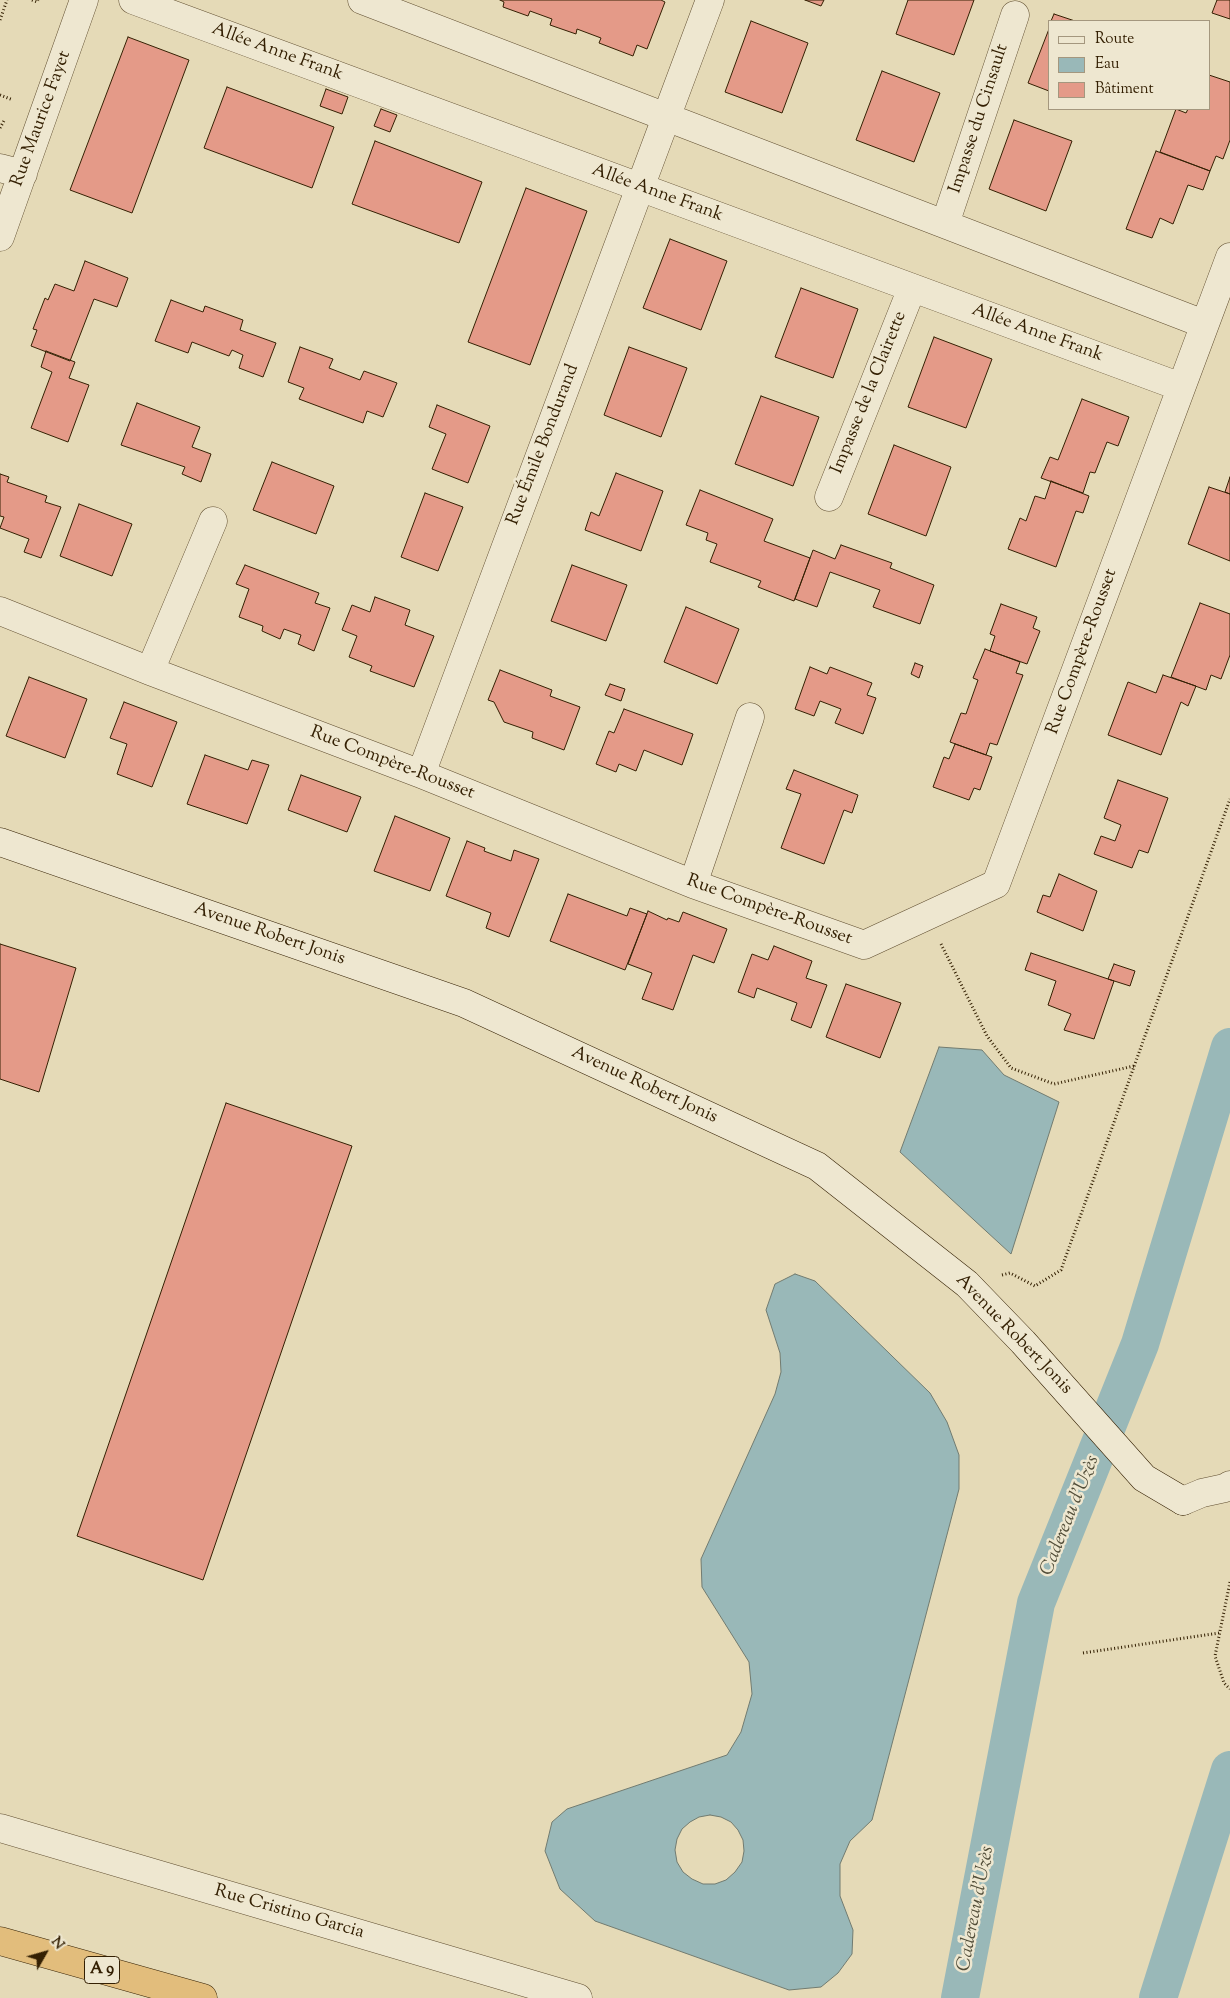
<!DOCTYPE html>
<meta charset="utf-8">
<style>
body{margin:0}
#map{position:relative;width:1230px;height:1998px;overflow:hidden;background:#e5dab7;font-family:"Sorts Mill Goudy",serif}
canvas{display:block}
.legend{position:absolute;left:1048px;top:20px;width:162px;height:90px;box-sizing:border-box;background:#eee7d0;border:1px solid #a4977e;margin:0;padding:6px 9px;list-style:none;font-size:15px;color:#342003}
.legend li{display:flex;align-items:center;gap:10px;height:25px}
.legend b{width:25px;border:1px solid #a4977e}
.north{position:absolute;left:20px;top:1928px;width:50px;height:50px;-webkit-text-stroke:4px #eee7d0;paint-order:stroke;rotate:52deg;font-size:14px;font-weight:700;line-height:20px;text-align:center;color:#342003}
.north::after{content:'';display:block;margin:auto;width:18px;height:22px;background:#342003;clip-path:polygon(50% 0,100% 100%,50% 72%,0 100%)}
</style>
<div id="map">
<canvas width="1230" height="1998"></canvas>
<ul class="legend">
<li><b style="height:6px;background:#eee7d0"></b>Route</li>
<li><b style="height:14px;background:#99b8b8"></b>Eau</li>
<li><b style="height:14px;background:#e49a88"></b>Bâtiment</li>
</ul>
<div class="north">N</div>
</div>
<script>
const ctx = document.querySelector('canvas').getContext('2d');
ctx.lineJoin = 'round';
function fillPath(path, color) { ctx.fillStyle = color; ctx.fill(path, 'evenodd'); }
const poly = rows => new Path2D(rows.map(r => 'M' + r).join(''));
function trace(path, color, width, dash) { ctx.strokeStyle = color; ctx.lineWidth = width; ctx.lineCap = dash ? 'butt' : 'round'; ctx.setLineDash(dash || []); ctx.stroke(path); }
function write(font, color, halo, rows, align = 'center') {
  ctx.font = font + ' "Sorts Mill Goudy",serif'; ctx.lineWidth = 5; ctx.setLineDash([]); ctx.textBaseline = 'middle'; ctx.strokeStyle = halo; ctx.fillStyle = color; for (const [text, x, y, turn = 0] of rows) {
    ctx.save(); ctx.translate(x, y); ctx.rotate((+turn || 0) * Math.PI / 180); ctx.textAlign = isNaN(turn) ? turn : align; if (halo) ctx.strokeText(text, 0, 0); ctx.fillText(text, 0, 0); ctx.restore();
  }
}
const water = poly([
 [939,1047,982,1050,1004,1075,1059,1102,1011,1254,900,1152,939,1047],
 [795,1274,815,1281,930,1393,947,1422,959,1455,959,1489,872,1820,850,1841,840,1864,840,1896,853,1930,852,1954,838,1973,821,1987,789,1990,595,1921,560,1889,545,1851,552,1822,567,1809,727,1755,741,1732,752,1694,749,1662,702,1587,701,1559,775,1394,781,1372,780,1353,766,1310,775,1284,795,1274],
 [710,1815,721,1817,731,1822,738,1830,743,1840,744,1851,742,1862,735,1872,726,1880,715,1884,703,1884,692,1879,683,1872,677,1862,675,1850,677,1839,682,1829,690,1822,699,1817,710,1815]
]);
fillPath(water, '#99b8b8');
trace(water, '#717b70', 1);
trace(poly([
 [960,1998,1036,1603,1140,1344,1230,1047],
 [1158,1998,1230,1770]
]), '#99b8b8', 38);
const building = poly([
 [500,0,661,0,665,2,647,49,637,45,633,56,599,43,601,38,577,29,576,34,550,25,552,19,530,11,528,16,503,7,504,2,500,0],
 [805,0,824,0,821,6,805,0],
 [908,0,974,0,954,55,896,34,908,0],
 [1217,0,1230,0,1230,19,1212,13,1217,0],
 [1054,14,1075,21,1051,21,1054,14],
 [751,21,808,43,782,113,725,92,751,21],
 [1049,29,1049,91,1028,83,1049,29],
 [128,37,189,60,132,213,70,190,128,37],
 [882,71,940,93,914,162,856,140,882,71],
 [1209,75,1230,82,1230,140,1223,159,1216,156,1210,171,1160,152,1176,109,1186,113,1188,109,1209,109,1209,75],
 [227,87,334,127,312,188,204,148,227,87],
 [326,89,348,97,342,114,320,106,326,89],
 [381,109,397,115,390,132,374,126,381,109],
 [1014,120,1072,141,1046,211,989,189,1014,120],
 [375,141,482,182,459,243,352,204,375,141],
 [1156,151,1210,171,1203,190,1188,185,1173,224,1160,218,1152,238,1126,229,1156,151],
 [526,188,587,211,530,365,468,342,526,188],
 [670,239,727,261,701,330,643,308,670,239],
 [85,261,128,278,117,307,94,299,70,361,31,346,37,330,33,329,45,298,48,300,55,284,74,291,85,261],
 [801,288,858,309,833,378,775,357,801,288],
 [171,300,203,312,205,306,243,320,240,330,276,343,263,377,239,368,243,355,232,350,229,356,192,342,188,353,155,341,171,300],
 [934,337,992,359,966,428,908,407,934,337],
 [300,347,333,359,329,368,360,380,364,371,397,383,383,417,367,411,363,423,299,399,304,388,288,382,300,347],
 [629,347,687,368,661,437,604,415,629,347],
 [46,351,75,362,69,378,89,385,68,442,31,428,52,372,41,367,46,351],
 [761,396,819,417,793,486,735,464,761,396],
 [1082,399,1129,417,1118,446,1107,442,1095,473,1090,472,1083,493,1041,478,1050,457,1058,460,1082,399],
 [137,403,200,427,192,447,211,454,201,482,182,474,185,467,121,445,137,403],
 [437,405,490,426,468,483,432,469,446,434,429,427,437,405],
 [894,445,951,467,926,536,868,514,894,445],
 [272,462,334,486,316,534,253,510,272,462],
 [616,473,663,491,641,551,585,530,591,512,599,516,616,473],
 [0,474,9,477,7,482,47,496,45,502,61,507,41,558,24,552,29,539,0,528,4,517,0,516,0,474],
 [1230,477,1230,494,1225,492,1230,477],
 [1051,481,1089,496,1083,513,1076,511,1056,567,1008,549,1020,518,1026,521,1035,496,1045,499,1051,481],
 [1209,487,1230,494,1230,561,1188,544,1209,487],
 [700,490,773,519,764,541,810,558,794,601,758,587,761,581,710,562,717,544,706,540,708,533,686,525,700,490],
 [425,493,463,507,438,571,401,557,425,493],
 [79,504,132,524,112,576,60,556,79,504],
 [841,545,892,563,890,568,934,585,920,624,873,607,880,590,830,572,817,607,795,599,813,550,835,559,841,545],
 [245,565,319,593,315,603,330,608,314,651,298,644,301,635,284,629,280,639,262,631,263,626,239,617,249,589,236,584,245,565],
 [572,565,627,585,606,641,551,621,572,565],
 [375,597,410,610,405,625,434,636,414,687,370,671,372,666,349,657,357,636,342,630,352,605,370,612,375,597],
 [1200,603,1230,614,1230,655,1221,679,1211,675,1206,690,1171,677,1200,603],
 [1001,604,1037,617,1033,628,1040,631,1027,664,990,651,995,636,990,634,1001,604],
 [686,607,739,629,717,684,664,662,686,607],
 [985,649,1020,662,1016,673,1023,675,997,745,990,743,986,755,950,742,961,713,966,714,978,680,973,678,985,649],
 [915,663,923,666,919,678,911,674,915,663],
 [810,667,827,674,830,667,872,683,867,695,876,698,863,734,835,723,841,709,820,701,814,716,795,709,810,667],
 [500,670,552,690,550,696,580,707,564,750,532,738,533,732,504,722,494,702,488,700,500,670],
 [1163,675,1196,686,1188,706,1181,702,1161,755,1108,735,1128,682,1156,693,1163,675],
 [29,677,87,699,65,758,6,736,29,677],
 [610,684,625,689,621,701,605,695,610,684],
 [124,702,177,722,152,787,117,774,127,744,110,738,124,702],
 [624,709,693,734,682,765,644,750,636,771,619,764,616,772,596,764,609,731,614,733,624,709],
 [955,744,992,757,980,790,974,788,969,800,933,787,944,757,949,759,955,744],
 [205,755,248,770,252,760,269,765,247,824,187,804,205,755],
 [794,770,858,795,852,813,844,810,824,864,781,848,801,794,786,789,794,770],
 [301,775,361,797,347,832,288,810,301,775],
 [1118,780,1168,798,1148,853,1139,850,1132,868,1094,854,1101,836,1115,841,1121,825,1104,818,1118,780],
 [395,816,450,838,430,891,374,871,395,816],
 [467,841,485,848,484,851,511,861,514,850,539,859,509,937,486,928,491,913,446,896,467,841],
 [1059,874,1097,891,1083,931,1037,912,1043,895,1050,897,1059,874],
 [568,894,627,916,630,908,647,914,625,970,550,941,568,894],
 [648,911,667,920,668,918,679,922,683,912,727,929,714,963,693,955,673,1010,642,999,652,973,628,964,648,911],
 [0,944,76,968,39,1092,0,1079,0,944],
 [774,946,812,961,806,978,827,985,811,1028,791,1020,797,1003,757,988,754,998,738,992,752,954,768,960,774,946],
 [1031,953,1114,981,1094,1039,1064,1030,1071,1014,1048,1005,1056,981,1025,970,1031,953],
 [1114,964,1135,971,1130,986,1108,979,1114,964],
 [846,984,901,1003,880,1058,826,1037,846,984],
 [226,1103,352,1146,203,1580,77,1536,226,1103]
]);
fillPath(building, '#e49a88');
trace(building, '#342003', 1);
const street = poly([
 [133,0,1181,387],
 [362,0,1204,324],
 [0,168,23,174],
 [945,224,1015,15],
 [0,237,84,0],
 [829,497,912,288],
 [0,611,150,671,421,774,693,884,864,945,996,884,1230,257],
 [150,671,213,521],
 [421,774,710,0],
 [693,884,750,717],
 [1183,1501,1202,1493,1225,1488,1230,1485],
 [0,1828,578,1998]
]);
const secondary = poly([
 [0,842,464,1003,817,1166,967,1284,1023,1342,1144,1478,1183,1501]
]);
const highway = poly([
 [0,1941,203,1998]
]);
trace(street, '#604e30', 29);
trace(secondary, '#342003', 29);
trace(highway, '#342003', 29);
trace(poly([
 [32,0,37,2,38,0],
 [0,20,7,0],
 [0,95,13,100],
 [0,128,5,119],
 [941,944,987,1036,1011,1068,1054,1084,1134,1066],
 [1002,1275,1010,1273,1035,1286,1061,1270,1230,799],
 [1230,1582,1215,1656,1224,1683,1230,1689],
 [1083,1653,1219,1633]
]), '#342003', 3, [1, 2.5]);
trace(street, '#eee7d0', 28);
trace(secondary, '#eee7d0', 28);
trace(highway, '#e2bd7c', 28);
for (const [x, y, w] of [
 [102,1970,35]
]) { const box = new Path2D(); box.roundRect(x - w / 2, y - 13.5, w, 27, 4); ctx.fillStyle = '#eee7d0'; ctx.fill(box); trace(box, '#342003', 1); }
write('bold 16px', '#342003', null, [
 ["A 9",102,1970]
]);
write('18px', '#342003', '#eee7d0', [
 ["Allée Anne Frank",277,53,20],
 ["Rue Maurice Fayet",42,119,-70],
 ["Impasse du Cinsault",980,119,-72],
 ["Allée Anne Frank",657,194,20],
 ["Allée Anne Frank",1037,334,20],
 ["Impasse de la Clairette",870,393,-68],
 ["Rue Émile Bondurand",544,445,-69],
 ["Rue Compère-Rousset",1083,652,-70],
 ["Rue Compère-Rousset",392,764,21],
 ["Rue Compère-Rousset",769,911,20],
 ["Avenue Robert Jonis",269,935,19],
 ["Avenue Robert Jonis",644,1086,25],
 ["Avenue Robert Jonis",1013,1335,46],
 ["Rue Cristino Garcia",289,1913,16]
]);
write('italic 19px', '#524e39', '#eee7d0', [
 ["Cadereau d'Uzès",1071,1516,-68],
 ["Cadereau d'Uzès",977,1909,-79]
]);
</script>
